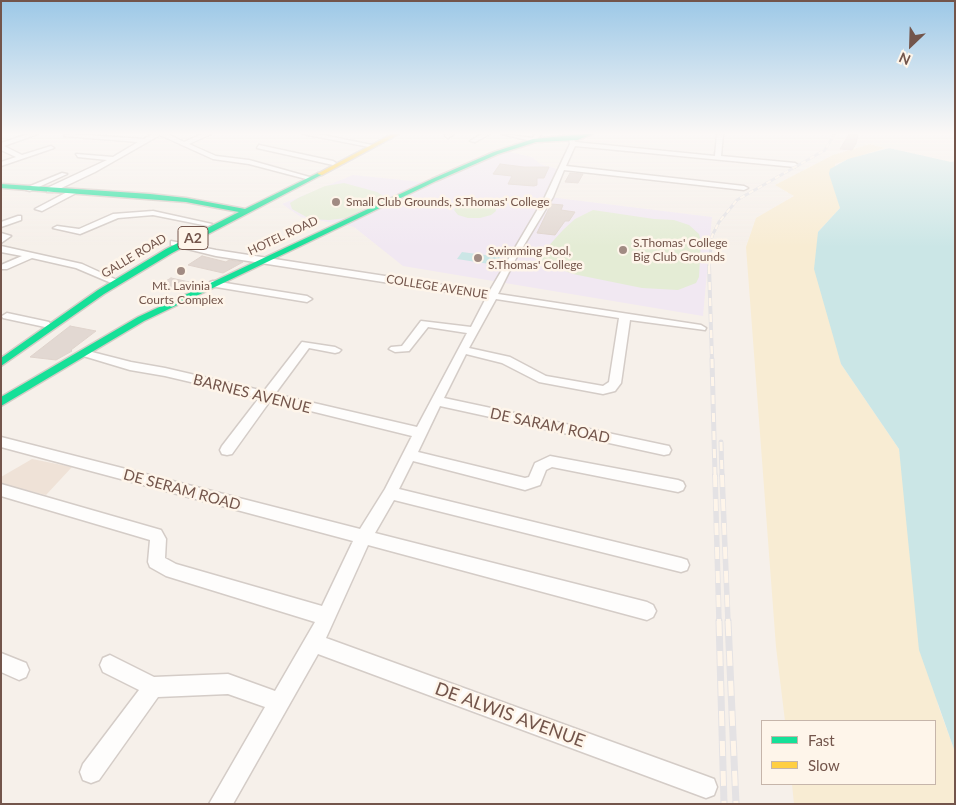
<!DOCTYPE html>
<style>
body{margin:0}
#map{position:relative;width:956px;height:805px;overflow:hidden;background:#f6f0ea;font-family:Lato,sans-serif}
canvas{display:block}
.frame{position:absolute;inset:0;border:2px solid #73554b;pointer-events:none}
.legend{position:absolute;left:761px;top:720px;width:175px;height:65px;box-sizing:border-box;background:#fef5ea;border:1px solid #c6b5aa;margin:0;padding:6px 9px;list-style:none;font-size:15px;color:#73554b}
.legend li{display:flex;align-items:center;gap:10px;height:25px}
.legend b{width:25px;border:1px solid #c6b5aa}
.north{position:absolute;left:886px;top:20px;width:50px;height:50px;-webkit-text-stroke:4px #fef5ea;paint-order:stroke;rotate:204deg;font-size:14px;font-weight:700;line-height:20px;text-align:center;color:#73554b}
.north::after{content:'';display:block;margin:auto;width:18px;height:22px;background:#73554b;clip-path:polygon(50% 0,100% 100%,50% 72%,0 100%)}
</style>
<div id="map">
<canvas width="956" height="805"></canvas>
<div class="frame"></div>
<ul class="legend">
<li><b style="height:6px;background:#16e098"></b>Fast</li>
<li><b style="height:6px;background:#ffcf43"></b>Slow</li>
</ul>
<div class="north">N</div>
</div>
<script>
const ctx = document.querySelector('canvas').getContext('2d');
ctx.lineJoin = 'round';
function fillPath(path, color) { ctx.fillStyle = color; ctx.fill(path, 'evenodd'); }
const poly = rows => new Path2D(rows.map(r => 'M' + r).join(''));
function trace(path, color, width, dash) { ctx.strokeStyle = color; ctx.lineWidth = width; ctx.lineCap = dash ? 'butt' : 'round'; ctx.setLineDash(dash || []); ctx.stroke(path); }
function write(font, color, halo, rows, align = 'center') {
  ctx.font = font + ' Lato,sans-serif'; ctx.lineWidth = 5; ctx.setLineDash([]); ctx.textBaseline = 'middle'; ctx.strokeStyle = halo; ctx.fillStyle = color; for (const [text, x, y, turn = 0] of rows) {
    ctx.save(); ctx.translate(x, y); ctx.rotate((+turn || 0) * Math.PI / 180); ctx.textAlign = isNaN(turn) ? turn : align; if (halo) ctx.strokeText(text, 0, 0); ctx.fillText(text, 0, 0); ctx.restore();
  }
}
fillPath(poly([
 [32,459,72,467,46,495,1,484,1,477]
]), '#efe2d7');
fillPath(poly([
 [505,151,532,157,540,164,561,170,549,197,712,217,703,316,403,266,354,227,301,217,282,204,353,175,432,183]
]), '#f1e8f2');
fillPath(poly([
 [344,183,377,192,385,197,347,218,329,220,310,219,292,209,290,203,298,198,325,186],
 [473,200,490,203,495,206,496,211,491,215,480,218,468,218,458,215,454,210,460,203],
 [593,210,654,219,674,220,689,225,699,234,701,241,699,277,696,283,678,290,642,288,573,274,542,262,544,251,563,230,575,219]
]), '#e4ecd5');
fillPath(poly([
 [870,144,885,148,835,164,840,208,818,232,841,364,899,449,938,705,955,752,955,804,794,804,792,784,935,784,935,721,785,721,776,647,746,247,756,218,794,196,775,185,833,155]
]), '#f8ecd3');
fillPath(poly([
 [889,148,951,162,955,161,955,158,955,752,919,650,899,449,841,364,814,269,818,232,840,208,829,174,830,169,848,159],
 [462,252,500,257,496,265,457,259]
]), '#cbe6e6');
const building = poly([
 [849,134,858,134,856,144,852,150,840,149,849,134],
 [500,164,524,167,549,167,544,178,537,178,537,185,534,186,508,184,512,176,493,174,500,164],
 [570,173,583,174,578,183,565,182,570,173],
 [551,204,563,205,561,210,575,212,569,221,565,221,555,235,537,233,551,204],
 [202,256,226,262,229,260,243,262,223,273,188,265,202,256],
 [171,278,194,283,176,291,157,286,171,278],
 [70,326,96,331,71,350,72,351,56,360,30,357,70,326]
]);
fillPath(building, '#e2d8d2');
trace(building, '#dfd3cc', 1);
const street = poly([
 [28,134,38,134,4,146,22,155,51,146,54,148,1,166,1,162,16,157,1,150,1,143,28,134],
 [70,134,144,139,152,134,168,134,184,142,202,134,211,134,189,144,216,156,249,160,313,178,310,180,249,164,213,159,160,135,95,172,53,192,47,192,47,188,107,160,78,157,76,154,113,157,138,142,64,136,70,134],
 [303,134,318,134,372,145,369,147,303,134],
 [446,134,454,134,448,138,445,136,446,134],
 [482,134,490,134,475,142,470,141,482,134],
 [502,134,533,138,535,134,541,134,535,142,502,134],
 [717,134,723,134,721,156,795,163,798,165,795,167,575,146,566,166,744,186,748,188,744,190,564,170,553,197,515,260,498,294,701,325,706,328,705,330,630,320,621,383,615,391,603,394,539,382,502,363,466,354,444,398,664,445,669,446,671,450,669,454,664,455,440,406,418,452,525,478,529,477,535,463,550,456,678,480,683,482,685,486,683,490,678,492,552,467,546,470,540,485,525,490,413,461,399,489,681,558,687,560,689,565,687,570,681,572,394,500,375,533,647,602,653,605,656,611,653,617,647,620,368,545,326,638,706,776,714,779,717,787,714,795,706,798,318,654,233,804,209,804,265,707,228,694,158,697,99,780,91,783,83,780,80,772,83,764,139,690,103,672,100,665,103,658,110,655,154,677,228,674,275,691,315,622,166,576,150,567,148,562,150,540,1,496,1,484,161,530,166,539,165,558,176,564,322,606,353,541,1,447,1,437,360,529,385,489,412,436,270,401,232,454,227,455,222,454,220,450,222,446,259,398,165,376,130,370,80,355,78,353,84,350,131,362,165,368,264,391,302,342,335,347,341,350,339,352,335,353,309,348,275,394,417,427,467,333,428,327,409,351,395,352,389,349,391,347,402,346,421,321,471,327,486,298,216,256,171,245,171,241,216,250,489,292,545,197,570,144,569,137,573,137,575,142,715,156,717,134],
 [496,299,619,318,609,382,603,386,546,376,510,357,469,348,496,299],
 [259,145,333,161,336,163,333,165,257,148,259,145],
 [62,173,67,174,30,191,23,189,62,173],
 [71,190,78,192,42,211,35,209,71,190],
 [153,211,212,224,208,226,153,215,118,218,80,234,53,228,57,226,79,229,113,214,153,211],
 [18,216,21,216,21,220,1,227,1,222,18,216],
 [1,233,11,236,1,243,1,233],
 [1,246,82,264,117,280,112,283,109,282,76,268,32,258,7,269,1,269,1,265,22,256,1,252,1,246],
 [213,281,307,296,312,299,307,302,210,286,210,282,213,281],
 [7,313,49,322,50,324,45,327,3,318,2,316,7,313],
 [1,653,26,663,29,670,26,677,19,680,1,672,1,653]
]);
const fast = poly([
 [584,134,593,134,577,140,536,142,498,154,436,181,144,321,1,406,1,397,138,317,432,179,494,152,533,139,584,134],
 [318,173,323,174,172,253,104,294,1,366,1,358,98,290,166,249,239,212,186,202,1,188,1,184,150,194,186,198,245,209,318,173]
]);
const slow = poly([
 [392,134,399,134,322,175,317,174,392,134]
]);
trace(street, '#d4ccc7', 3);
trace(fast, '#d5ccc6', 3);
trace(slow, '#d5ccc6', 3);
fillPath(street, '#fefdfc');
fillPath(fast, '#16e098');
fillPath(slow, '#ffcf43');
const railFar4 = poly([
 [709,268,712,236,719,222,737,200,825,150,835,134]
]);
const railFar3 = poly([
 [709,266,712,360]
]);
const railFar2 = poly([
 [712,359,715,476],
 [721,442,722,476]
]);
const railFar1 = poly([
 [715,475,719,622],
 [722,475,728,622]
]);
const rail = poly([
 [719,621,724,804],
 [728,621,736,804]
]);
trace(railFar4, '#e4e2e4', 3);
trace(railFar3, '#e4e2e4', 4);
trace(railFar2, '#e4e2e4', 5);
trace(railFar1, '#e4e2e4', 5.5);
trace(rail, '#e4e2e4', 7);
trace(railFar4, '#fef5ea', 2, [5]);
trace(railFar3, '#fef5ea', 2.5, [8]);
trace(railFar2, '#fef5ea', 3, [9]);
trace(railFar1, '#fef5ea', 4, [12]);
trace(rail, '#fef5ea', 5, [15]);
const sky = ctx.createLinearGradient(0, 0, 0, 247);
sky.addColorStop(0, '#9cc8e7');
sky.addColorStop(0.54, '#fbf8f6');
sky.addColorStop(1, '#fbf8f600');
ctx.fillStyle = sky;
ctx.fillRect(0, 0, 956, 247);
for (const [x, y, r, color] of [
 [336,202,5,"#a18b83"],
 [623,250,5,"#a18b83"],
 [478,258,5,"#a18b83"],
 [181,271,5,"#a18b83"]
]) { const dot = new Path2D(); dot.arc(x, y, r, 0, 2 * Math.PI); ctx.fillStyle = color; ctx.fill(dot); trace(dot, '#fef5ea', 2); }
write('12px', '#73554b', '#fef5ea', [
 ["Small Club Grounds, S.Thomas' College",346,202],
 ["S.Thomas' College",633,243],
 ["Big Club Grounds",633,257],
 ["Swimming Pool,",488,251],
 ["S.Thomas' College",488,265],
 ["Mt. Lavinia",181,286,"center"],
 ["Courts Complex",181,300,"center"]
], 'left');
write('12px', '#73554b', '#fef5ea', [
 ["HOTEL ROAD",283,236,-25],
 ["GALLE ROAD",134,256,-31],
 ["COLLEGE AVENUE",437,287,9]
]);
for (const [x, y, w] of [
 [193,238,30]
]) { const box = new Path2D(); box.roundRect(x - w / 2, y - 11.5, w, 23, 4); ctx.fillStyle = '#fef5ea'; ctx.fill(box); trace(box, '#73554b', 1); }
write('bold 14px', '#73554b', null, [
 ["A2",193,238]
]);
write('15px', '#73554b', '#fef5ea', [
 ["BARNES AVENUE",252,394,14],
 ["DE SARAM ROAD",550,426,12],
 ["DE SERAM ROAD",182,490,15]
]);
write('18px', '#73554b', '#fef5ea', [
 ["DE ALWIS AVENUE",510,715,20]
]);
</script>
